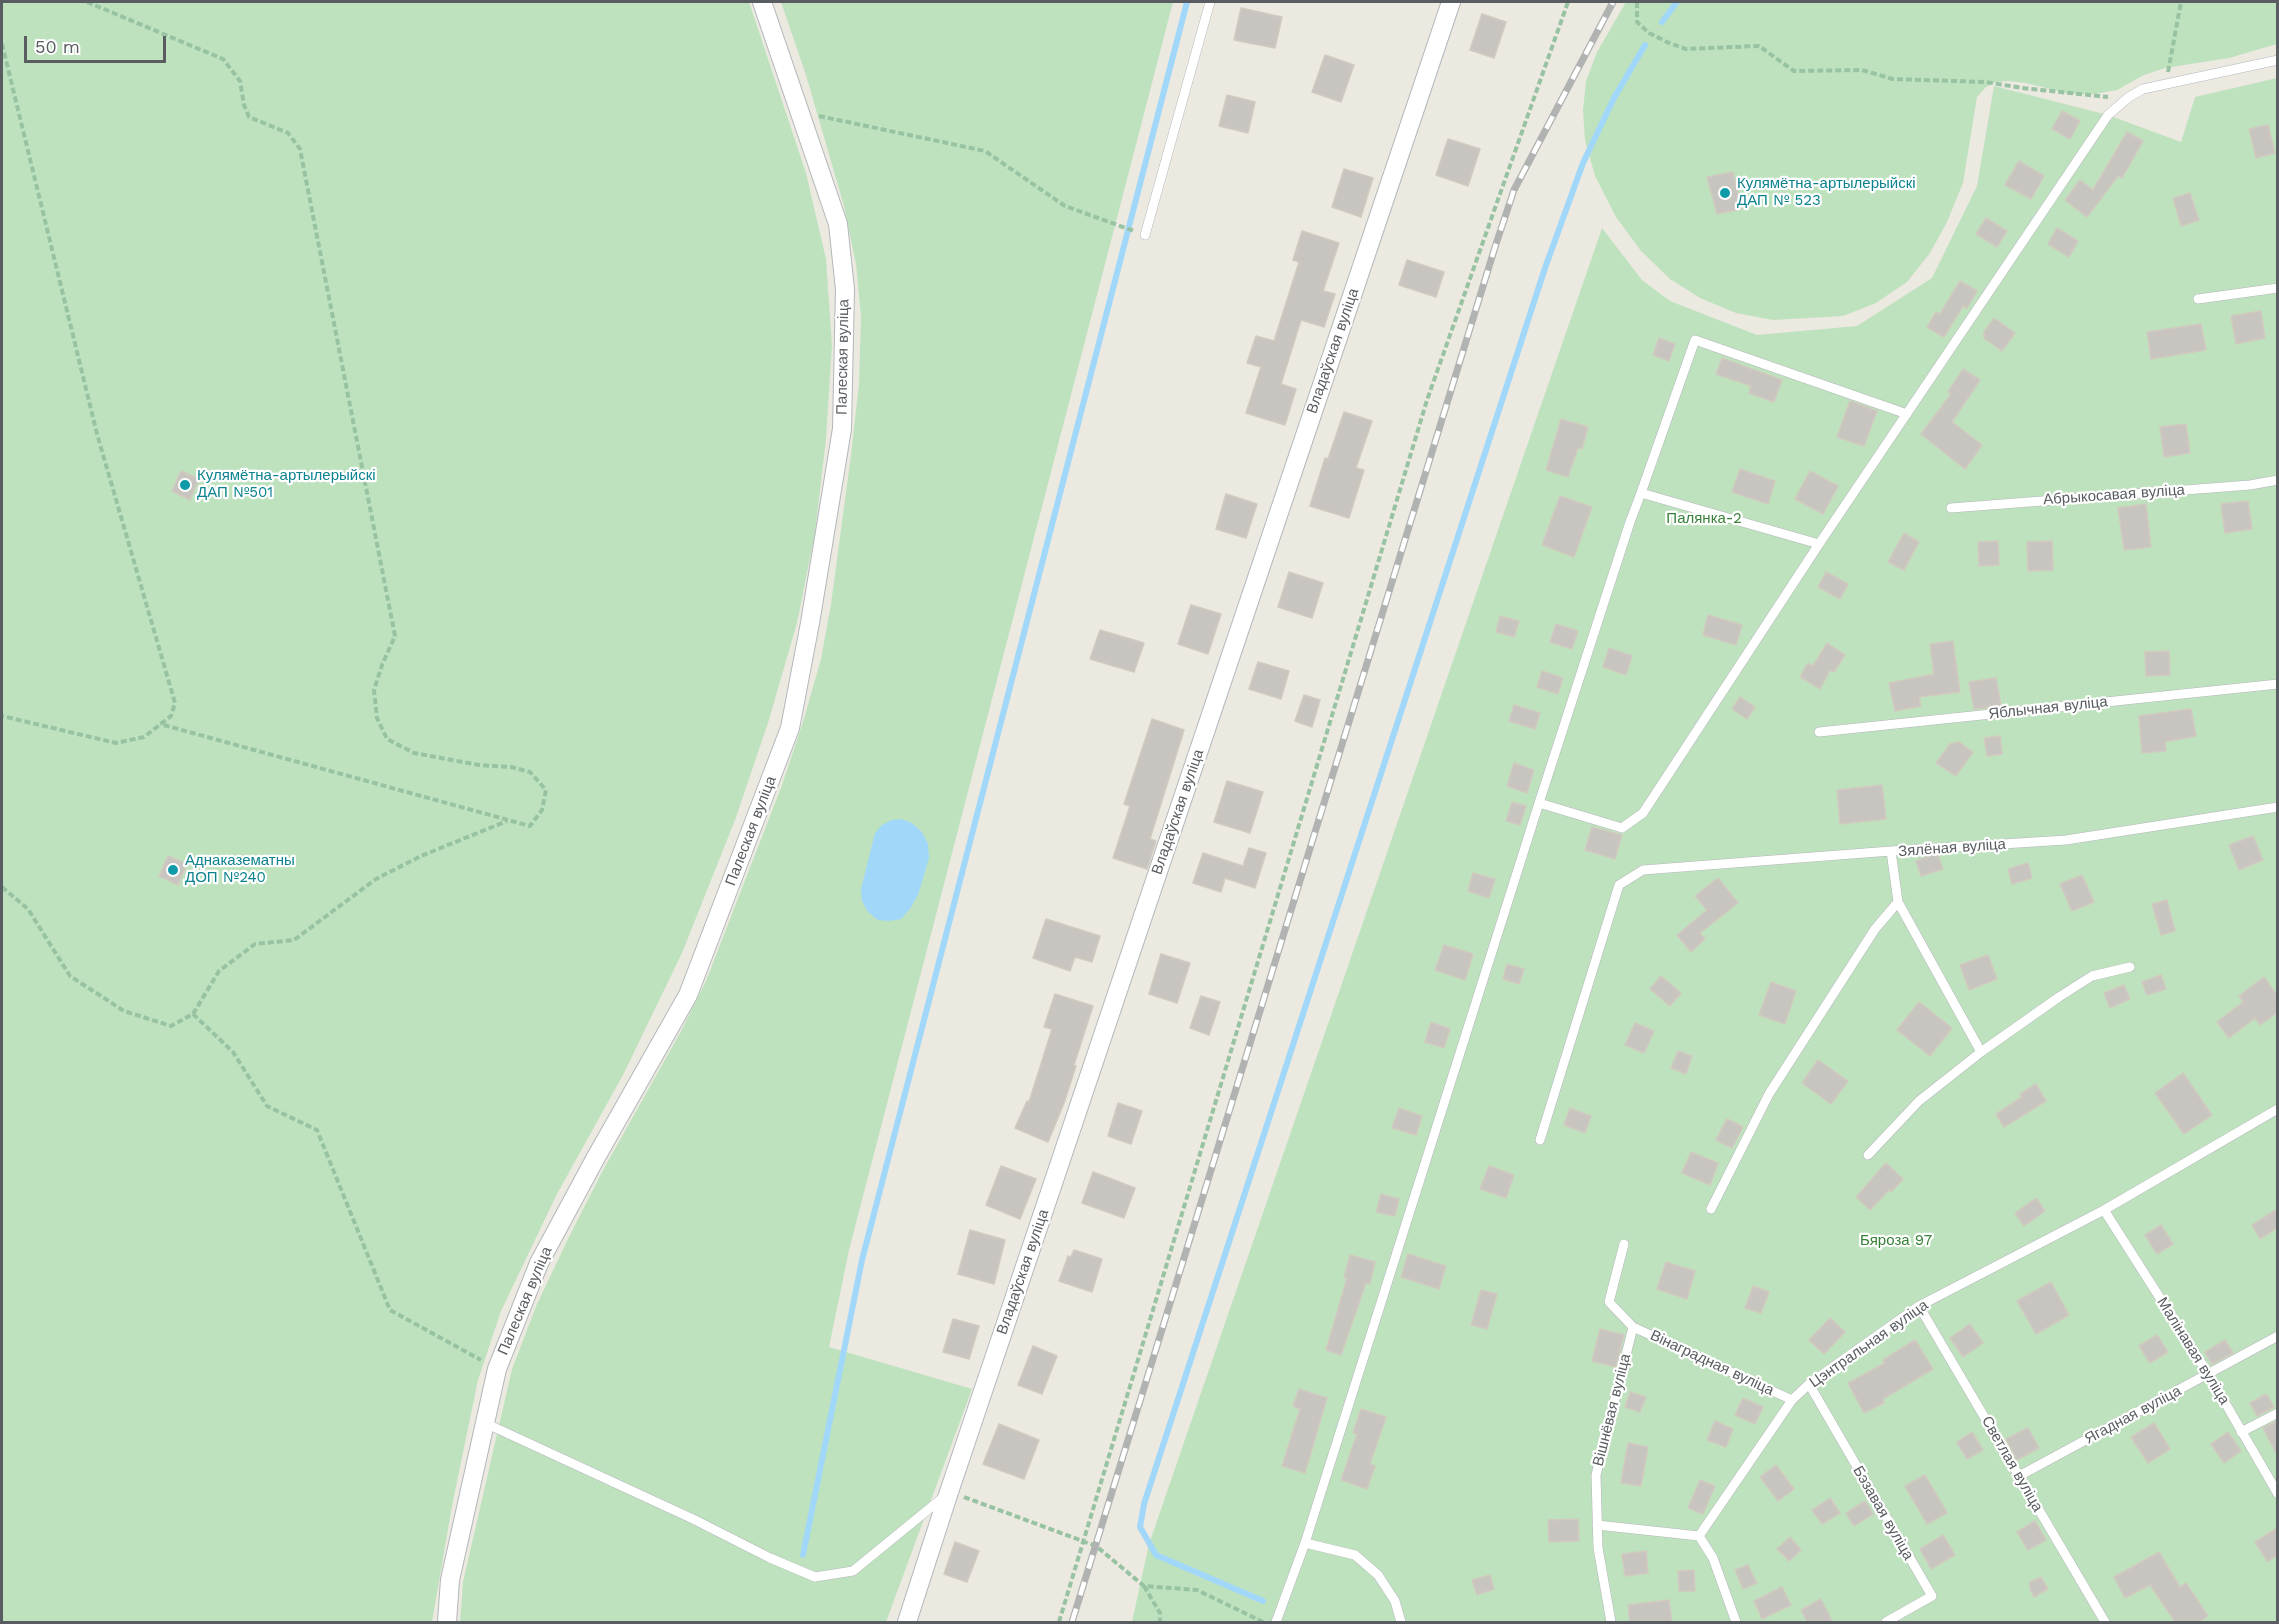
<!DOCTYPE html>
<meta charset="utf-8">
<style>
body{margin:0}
#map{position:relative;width:2279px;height:1624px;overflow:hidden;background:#ebe9e0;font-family:"Work Sans",sans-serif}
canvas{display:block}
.frame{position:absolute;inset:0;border:3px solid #595d61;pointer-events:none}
.scale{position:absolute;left:24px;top:36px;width:142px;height:27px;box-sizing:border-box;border:3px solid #595d61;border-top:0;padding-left:8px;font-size:18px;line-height:21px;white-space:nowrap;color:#595d61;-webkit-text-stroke:4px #fff;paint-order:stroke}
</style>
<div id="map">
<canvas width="2279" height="1624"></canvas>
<div class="frame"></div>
<div class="scale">50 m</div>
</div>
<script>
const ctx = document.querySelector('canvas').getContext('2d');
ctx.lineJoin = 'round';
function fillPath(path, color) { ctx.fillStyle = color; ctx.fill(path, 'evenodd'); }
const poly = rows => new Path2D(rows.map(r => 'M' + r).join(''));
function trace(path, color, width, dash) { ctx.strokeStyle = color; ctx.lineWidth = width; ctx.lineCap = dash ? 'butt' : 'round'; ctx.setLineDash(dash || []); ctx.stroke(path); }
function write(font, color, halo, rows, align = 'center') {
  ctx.font = font + ' "Work Sans",sans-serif'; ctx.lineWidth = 4.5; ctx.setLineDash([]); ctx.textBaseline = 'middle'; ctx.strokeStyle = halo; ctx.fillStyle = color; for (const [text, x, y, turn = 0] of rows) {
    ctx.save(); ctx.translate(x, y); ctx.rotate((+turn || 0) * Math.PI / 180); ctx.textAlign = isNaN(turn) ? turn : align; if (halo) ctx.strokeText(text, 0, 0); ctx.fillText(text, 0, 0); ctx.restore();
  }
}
fillPath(poly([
 [2,2,749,2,806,173,826,259,832,345,826,439,815,533,797,623,768,723,735,820,682,953,623,1075,557,1194,501,1311,478,1380,452,1506,432,1622,2,1622],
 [781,2,1173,2,849,1250,829,1347,972,1389,886,1622,460,1622,463,1582,512,1369,537,1304,568,1239,602,1172,680,1033,706,981,782,785,803,722,821,659,831,604,851,455,859,384,861,317,856,264,844,206,806,75],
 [1626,2,2277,2,2277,44,2229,58,2165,68,2144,75,2117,90,2095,94,2070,94,2026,83,2008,81,1996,82,1986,87,1977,97,1963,183,1947,222,1930,253,1907,282,1876,303,1843,316,1773,320,1736,313,1700,298,1670,279,1641,251,1616,217,1595,176,1585,140,1583,110,1586,81,1597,52],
 [2277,78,2277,1622,1132,1622,1149,1544,1602,228,1642,280,1670,301,1757,335,1857,326,1932,278,1977,186,1994,86,2108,115,2181,142,2195,97]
]), '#bfe2be');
fillPath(poly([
 [901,819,912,823,922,832,928,844,929,858,918,895,910,909,901,919,889,921,878,920,868,912,862,901,861,889,875,833,882,825,892,820]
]), '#a1d8fa');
trace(poly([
 [1662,22,1677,2],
 [803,1555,862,1260,1187,2],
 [1263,1601,1156,1555,1140,1527,1144,1504,1545,268,1583,163,1614,98,1645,45]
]), '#a1d8fa', 6);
const building = poly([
 [1241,8,1282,17,1275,48,1234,40,1241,8],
 [1482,14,1506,22,1494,58,1470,50,1482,14],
 [1325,55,1354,65,1341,102,1312,92,1325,55],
 [1227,95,1255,102,1248,133,1219,126,1227,95],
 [2062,111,2080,121,2070,139,2052,129,2062,111],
 [2268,125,2275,153,2256,158,2249,129,2268,125],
 [2127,132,2143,141,2122,178,2118,176,2087,217,2065,200,2080,180,2093,190,2127,132],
 [1448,139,1480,149,1468,186,1436,175,1448,139],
 [2019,161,2044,176,2031,199,2005,185,2019,161],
 [1344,169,1373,178,1361,217,1332,207,1344,169],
 [1733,172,1742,209,1717,214,1707,177,1733,172],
 [2190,193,2199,220,2181,226,2173,198,2190,193],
 [1986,218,2007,231,1997,247,1976,234,1986,218],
 [2057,228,2078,241,2069,257,2048,244,2057,228],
 [1302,231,1339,243,1323,291,1335,294,1324,327,1301,320,1281,384,1296,389,1285,425,1246,413,1261,367,1247,363,1256,336,1274,341,1299,262,1293,260,1302,231],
 [1407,260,1444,272,1436,297,1399,285,1407,260],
 [1960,281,1977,291,1967,308,1963,306,1944,337,1927,327,1936,312,1940,314,1960,281],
 [2261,311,2265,338,2236,344,2231,316,2261,311],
 [1994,318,2015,333,2002,351,1984,338,1984,332,1994,318],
 [2201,324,2206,350,2151,359,2147,332,2201,324],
 [1659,338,1675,344,1669,361,1653,355,1659,338],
 [1722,358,1782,380,1774,402,1749,393,1751,386,1716,374,1722,358],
 [1963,369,1980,380,1952,422,1982,445,1965,469,1921,434,1951,394,1948,392,1963,369],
 [1850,401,1877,411,1864,446,1837,437,1850,401],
 [1344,412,1372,421,1356,468,1364,470,1349,518,1310,506,1325,458,1328,459,1344,412],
 [1561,419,1588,427,1582,449,1578,448,1568,477,1546,470,1561,419],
 [2186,424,2190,453,2164,457,2160,427,2186,424],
 [1740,469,1775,481,1768,504,1732,492,1740,469],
 [181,471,199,479,190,500,172,491,181,471],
 [1810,471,1838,486,1823,514,1795,499,1810,471],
 [1226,494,1257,504,1246,538,1216,529,1226,494],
 [1560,496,1592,507,1574,557,1542,545,1560,496],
 [2248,501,2252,529,2225,533,2221,504,2248,501],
 [2146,504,2151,547,2124,550,2118,508,2146,504],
 [1904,533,1919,542,1904,570,1888,562,1904,533],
 [1998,541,1999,565,1979,566,1978,542,1998,541],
 [2052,541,2053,570,2028,571,2027,542,2052,541],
 [1289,572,1323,583,1312,618,1278,607,1289,572],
 [1826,572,1848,584,1840,599,1818,587,1826,572],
 [1191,605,1221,614,1208,654,1178,644,1191,605],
 [1708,615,1742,625,1736,645,1703,635,1708,615],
 [1500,616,1519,621,1514,637,1496,632,1500,616],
 [1556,624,1578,631,1572,649,1550,642,1556,624],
 [1100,630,1144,643,1134,672,1090,659,1100,630],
 [1953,641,1960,692,1919,697,1921,706,1895,711,1889,683,1934,674,1930,644,1953,641],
 [1827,643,1845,655,1834,672,1830,670,1820,689,1800,677,1808,663,1813,666,1827,643],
 [1609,648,1632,656,1626,675,1603,667,1609,648],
 [2169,651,2170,675,2146,676,2145,652,2169,651],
 [1258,662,1289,671,1281,699,1249,689,1258,662],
 [1542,671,1563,678,1558,694,1537,687,1542,671],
 [1996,678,2001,706,1974,709,1969,682,1996,678],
 [1304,695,1320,700,1312,727,1295,721,1304,695],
 [1740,697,1755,707,1747,719,1732,709,1740,697],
 [1514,705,1540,713,1535,729,1509,721,1514,705],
 [2191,709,2196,736,2165,742,2166,751,2142,753,2139,716,2191,709],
 [1152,719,1184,730,1150,839,1156,841,1147,869,1113,858,1130,806,1124,804,1152,719],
 [2000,736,2002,754,1987,756,1984,738,2000,736],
 [1959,742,1973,752,1956,776,1936,763,1950,744,1959,742],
 [1514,763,1534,770,1527,793,1507,786,1514,763],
 [1227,781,1263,792,1250,833,1214,822,1227,781],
 [1882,785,1886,819,1840,824,1837,790,1882,785],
 [1512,802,1526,806,1520,825,1506,821,1512,802],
 [1592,827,1622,835,1615,859,1585,850,1592,827],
 [2253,836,2263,860,2239,870,2229,845,2253,836],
 [1249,848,1266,853,1255,888,1225,878,1221,892,1193,883,1203,853,1243,866,1249,848],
 [1932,855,1938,855,1943,869,1921,876,1916,861,1932,855],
 [168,856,187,864,178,885,159,876,168,856],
 [2028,863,2032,878,2012,884,2008,869,2028,863],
 [1473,873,1495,879,1489,898,1468,891,1473,873],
 [2082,875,2094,902,2072,911,2060,884,2082,875],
 [1718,878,1738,903,1700,933,1705,939,1691,952,1677,935,1707,910,1695,896,1718,878],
 [2167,900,2175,931,2161,935,2152,904,2167,900],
 [1046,919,1100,936,1092,962,1075,957,1070,971,1033,958,1046,919],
 [1444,945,1473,954,1465,980,1435,970,1444,945],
 [1161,954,1190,963,1177,1003,1149,994,1161,954],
 [1988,955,1997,979,1969,990,1960,965,1988,955],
 [1507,964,1524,969,1519,984,1503,979,1507,964],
 [2161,975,2166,989,2147,995,2142,982,2161,975],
 [1661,976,1681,993,1670,1006,1650,989,1661,976],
 [2264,977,2277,995,2277,1013,2260,1025,2255,1018,2229,1038,2217,1022,2243,1002,2239,996,2264,977],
 [1771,982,1796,991,1785,1024,1759,1015,1771,982],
 [2124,985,2130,999,2110,1008,2104,993,2124,985],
 [1055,994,1093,1006,1074,1065,1076,1066,1064,1103,1048,1142,1015,1128,1027,1101,1029,1102,1052,1029,1044,1027,1055,994],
 [1201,996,1220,1002,1209,1035,1190,1028,1201,996],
 [1919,1002,1952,1028,1930,1056,1897,1030,1919,1002],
 [1431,1022,1450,1029,1444,1048,1425,1042,1431,1022],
 [1635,1023,1654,1031,1644,1053,1625,1045,1635,1023],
 [1678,1051,1692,1056,1686,1074,1671,1068,1678,1051],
 [1818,1060,1848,1081,1831,1104,1802,1083,1818,1060],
 [2183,1073,2212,1115,2184,1134,2155,1093,2183,1073],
 [2036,1084,2046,1101,2004,1127,1996,1114,2022,1097,2020,1094,2036,1084],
 [1118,1103,1142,1111,1131,1144,1108,1136,1118,1103],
 [1399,1108,1422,1116,1416,1135,1392,1128,1399,1108],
 [1570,1108,1591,1116,1585,1133,1564,1125,1570,1108],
 [1727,1119,1743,1127,1732,1148,1716,1140,1727,1119],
 [1691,1152,1718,1163,1710,1185,1682,1173,1691,1152],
 [1886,1163,1903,1179,1891,1192,1889,1190,1870,1210,1856,1197,1886,1163],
 [1001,1166,1036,1179,1020,1219,986,1205,1001,1166],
 [1489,1166,1514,1175,1506,1198,1480,1189,1489,1166],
 [1093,1172,1135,1188,1124,1218,1082,1203,1093,1172],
 [1381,1194,1399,1199,1395,1216,1376,1212,1381,1194],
 [2036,1198,2045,1211,2024,1226,2015,1213,2036,1198],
 [2277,1209,2277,1228,2260,1239,2252,1225,2277,1209],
 [2161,1225,2173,1244,2157,1254,2145,1235,2161,1225],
 [970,1230,1005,1240,994,1284,958,1274,970,1230],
 [1074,1250,1102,1259,1092,1292,1059,1281,1068,1256,1071,1257,1074,1250],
 [1408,1254,1446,1266,1439,1289,1401,1277,1408,1254],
 [1350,1255,1375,1262,1370,1284,1366,1283,1341,1355,1326,1350,1347,1278,1344,1278,1350,1255],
 [1666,1262,1695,1271,1687,1299,1657,1289,1666,1262],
 [2051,1282,2069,1315,2036,1334,2017,1301,2051,1282],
 [1753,1286,1769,1292,1761,1313,1745,1308,1753,1286],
 [1481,1290,1497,1294,1487,1329,1471,1325,1481,1290],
 [1830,1318,1845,1332,1824,1354,1809,1340,1830,1318],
 [953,1319,979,1326,969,1359,943,1352,953,1319],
 [1970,1324,1983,1343,1963,1357,1950,1338,1970,1324],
 [1600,1329,1624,1335,1616,1367,1592,1361,1600,1329],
 [2157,1335,2168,1352,2150,1363,2139,1346,2157,1335],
 [1915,1340,1933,1369,1883,1399,1884,1403,1864,1413,1848,1383,1885,1363,1883,1360,1915,1340],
 [2225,1340,2233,1353,2212,1364,2205,1352,2225,1340],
 [1033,1346,1057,1356,1042,1394,1018,1385,1033,1346],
 [1299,1389,1327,1398,1305,1473,1282,1466,1300,1409,1293,1406,1299,1389],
 [1630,1392,1646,1397,1640,1412,1625,1407,1630,1392],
 [2266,1394,2274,1407,2257,1416,2250,1403,2266,1394],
 [1743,1398,1763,1407,1755,1424,1735,1415,1743,1398],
 [1361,1409,1386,1417,1370,1464,1375,1466,1367,1489,1341,1480,1357,1434,1353,1433,1361,1409],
 [1715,1421,1733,1429,1726,1447,1707,1440,1715,1421],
 [2277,1421,2277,1455,2263,1428,2277,1421],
 [2154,1423,2170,1449,2148,1463,2131,1437,2154,1423],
 [999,1424,1039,1440,1024,1479,983,1464,999,1424],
 [2028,1428,2039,1448,2017,1460,2006,1439,2028,1428],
 [1972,1432,1983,1450,1967,1459,1957,1442,1972,1432],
 [2228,1432,2241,1451,2224,1463,2211,1444,2228,1432],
 [1628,1443,1648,1447,1641,1486,1621,1483,1628,1443],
 [1776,1465,1794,1489,1778,1501,1760,1477,1776,1465],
 [1925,1475,1947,1513,1927,1524,1905,1486,1925,1475],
 [1700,1480,1715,1486,1703,1514,1688,1508,1700,1480],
 [1830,1498,1840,1513,1822,1524,1812,1510,1830,1498],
 [1865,1501,1873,1514,1854,1526,1846,1513,1865,1501],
 [1578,1519,1579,1541,1549,1542,1548,1520,1578,1519],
 [2035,1521,2046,1540,2028,1550,2017,1532,2035,1521],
 [2277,1528,2277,1555,2268,1562,2255,1542,2277,1528],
 [1943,1535,1955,1555,1931,1569,1920,1549,1943,1535],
 [1790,1537,1801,1550,1789,1561,1777,1549,1790,1537],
 [955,1542,979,1551,967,1582,944,1574,955,1542],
 [1646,1551,1648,1573,1625,1576,1622,1554,1646,1551],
 [2159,1552,2180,1587,2186,1583,2208,1616,2198,1623,2176,1623,2150,1585,2125,1598,2114,1577,2159,1552],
 [1748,1565,1757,1583,1743,1589,1735,1570,1748,1565],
 [1694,1570,1695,1591,1679,1591,1678,1571,1694,1570],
 [1490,1575,1494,1589,1477,1595,1472,1580,1490,1575],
 [2041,1577,2048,1589,2034,1597,2030,1589,2030,1582,2041,1577],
 [1782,1587,1791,1605,1762,1619,1754,1601,1782,1587],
 [1821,1599,1833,1623,1808,1623,1801,1610,1821,1599],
 [1669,1600,1672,1623,1630,1623,1628,1605,1669,1600]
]);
fillPath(building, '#c8c5c0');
trace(building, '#d0cabf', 1.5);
const lane = poly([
 [1145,235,1210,2],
 [2198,299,2278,288],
 [1641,493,1695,340,1907,414],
 [1951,508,2250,485,2278,480],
 [1819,732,2278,684],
 [1539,803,1622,828,1643,813,1819,544],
 [1981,1052,2059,997,2092,976,2130,967],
 [1540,1140,1619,885,1643,870,1891,851],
 [1868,1155,1919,1101,1981,1052,1898,902,1891,851,2066,840,2278,807],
 [1711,1209,1769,1094,1875,929,1898,902],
 [2104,1210,2209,1375,2278,1494],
 [1919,1306,2105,1622],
 [1633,1327,1792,1400],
 [1809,1384,1932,1596,1886,1622],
 [485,1423,693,1519,770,1558,815,1577,853,1571,946,1495],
 [2241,1432,2278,1413],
 [2019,1476,2278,1336],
 [1597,1525,1699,1536,1792,1400,1809,1384,1919,1306,2104,1210,2278,1109],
 [1699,1536,1713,1558,1736,1622],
 [1305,1543,1355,1555,1378,1575,1395,1601,1401,1622],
 [1276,1622,1305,1543,1539,803,1630,522,1641,493,1819,544,2108,115,2129,97,2143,89,2278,60],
 [1611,1622,1598,1548,1596,1475,1633,1327,1609,1302,1624,1244]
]);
const street = poly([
 [447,1622,450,1580,497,1369,539,1263,595,1159,688,995,790,728,810,623,842,429,845,289,838,224,762,2],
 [907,1622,949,1492,1451,2]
]);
trace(lane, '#b3b7bb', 10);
trace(street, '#b3b7bb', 20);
trace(poly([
 [87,2,223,59,240,81,244,105,249,117,288,133,300,149,395,636,382,665,374,690,377,718,387,739,414,753,479,765,511,767,530,772,546,790,542,810,530,826,160,724],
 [1637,2,1637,22,1649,33,1669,43,1686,49,1759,46,1794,71,1862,70,1893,79,1986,82,2022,88,2108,97],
 [2,44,97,434,175,703,171,716,144,737,116,743,2,716],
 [2168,72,2181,2],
 [819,116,985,151,1065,206,1134,231],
 [2,887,28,909,70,976,124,1011,171,1026,193,1014,219,971,255,944,294,940,376,879,421,856,507,821],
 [193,1014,233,1052,267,1106,317,1130,390,1310,481,1360],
 [964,1497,1096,1546,1144,1586,1197,1590,1263,1622],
 [1144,1586,1160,1613,1160,1622],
 [1059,1622,1427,400,1568,2]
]), '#97c3a2', 4, [6, 3]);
trace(lane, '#fff', 9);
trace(street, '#fff', 18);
const rail = poly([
 [1072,1622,1496,244,1514,190,1613,2]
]);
trace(rail, '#b1b2b2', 7);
trace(rail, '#fff', 4.5, [14]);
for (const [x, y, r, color] of [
 [1725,193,6,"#0f9aa8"],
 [185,485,6,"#0f9aa8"],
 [173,870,6,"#0f9aa8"]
]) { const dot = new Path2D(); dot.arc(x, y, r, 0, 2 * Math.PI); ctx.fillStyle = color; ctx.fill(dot); trace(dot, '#fff', 2); }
write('15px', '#0d838f', '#fff', [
 ["Кулямётна-артылерыйскі",1737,184],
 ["ДАП № 523",1737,201],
 ["Кулямётна-артылерыйскі",197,476],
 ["ДАП №501",197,493],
 ["Аднаказематны",185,861],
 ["ДОП №240",185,878]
], 'left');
write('15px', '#595d61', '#fff', [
 ["Владаўская вуліца",1333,351,-71],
 ["Палеская вуліца",843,357,-89],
 ["Абрыкосавая вуліца",2114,495,-4],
 ["Яблычная вуліца",2048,708,-6],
 ["Владаўская вуліца",1178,812,-71],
 ["Палеская вуліца",751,831,-69],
 ["Зялёная вуліца",1952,848,-4],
 ["Владаўская вуліца",1023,1272,-71],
 ["Палеская вуліца",525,1301,-67],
 ["Цэнтральная вуліца",1869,1344,-35],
 ["Малінавая вуліца",2193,1351,58],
 ["Вінаградная вуліца",1712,1363,25],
 ["Вішнёвая вуліца",1612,1410,-76],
 ["Ягадная вуліца",2133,1415,-28],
 ["Светлая вуліца",2012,1464,60],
 ["Бэзавая вуліца",1883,1513,60]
]);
write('15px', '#388138', '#fff', [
 ["Палянка-2",1704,519],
 ["Бяроза 97",1896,1241]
]);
</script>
